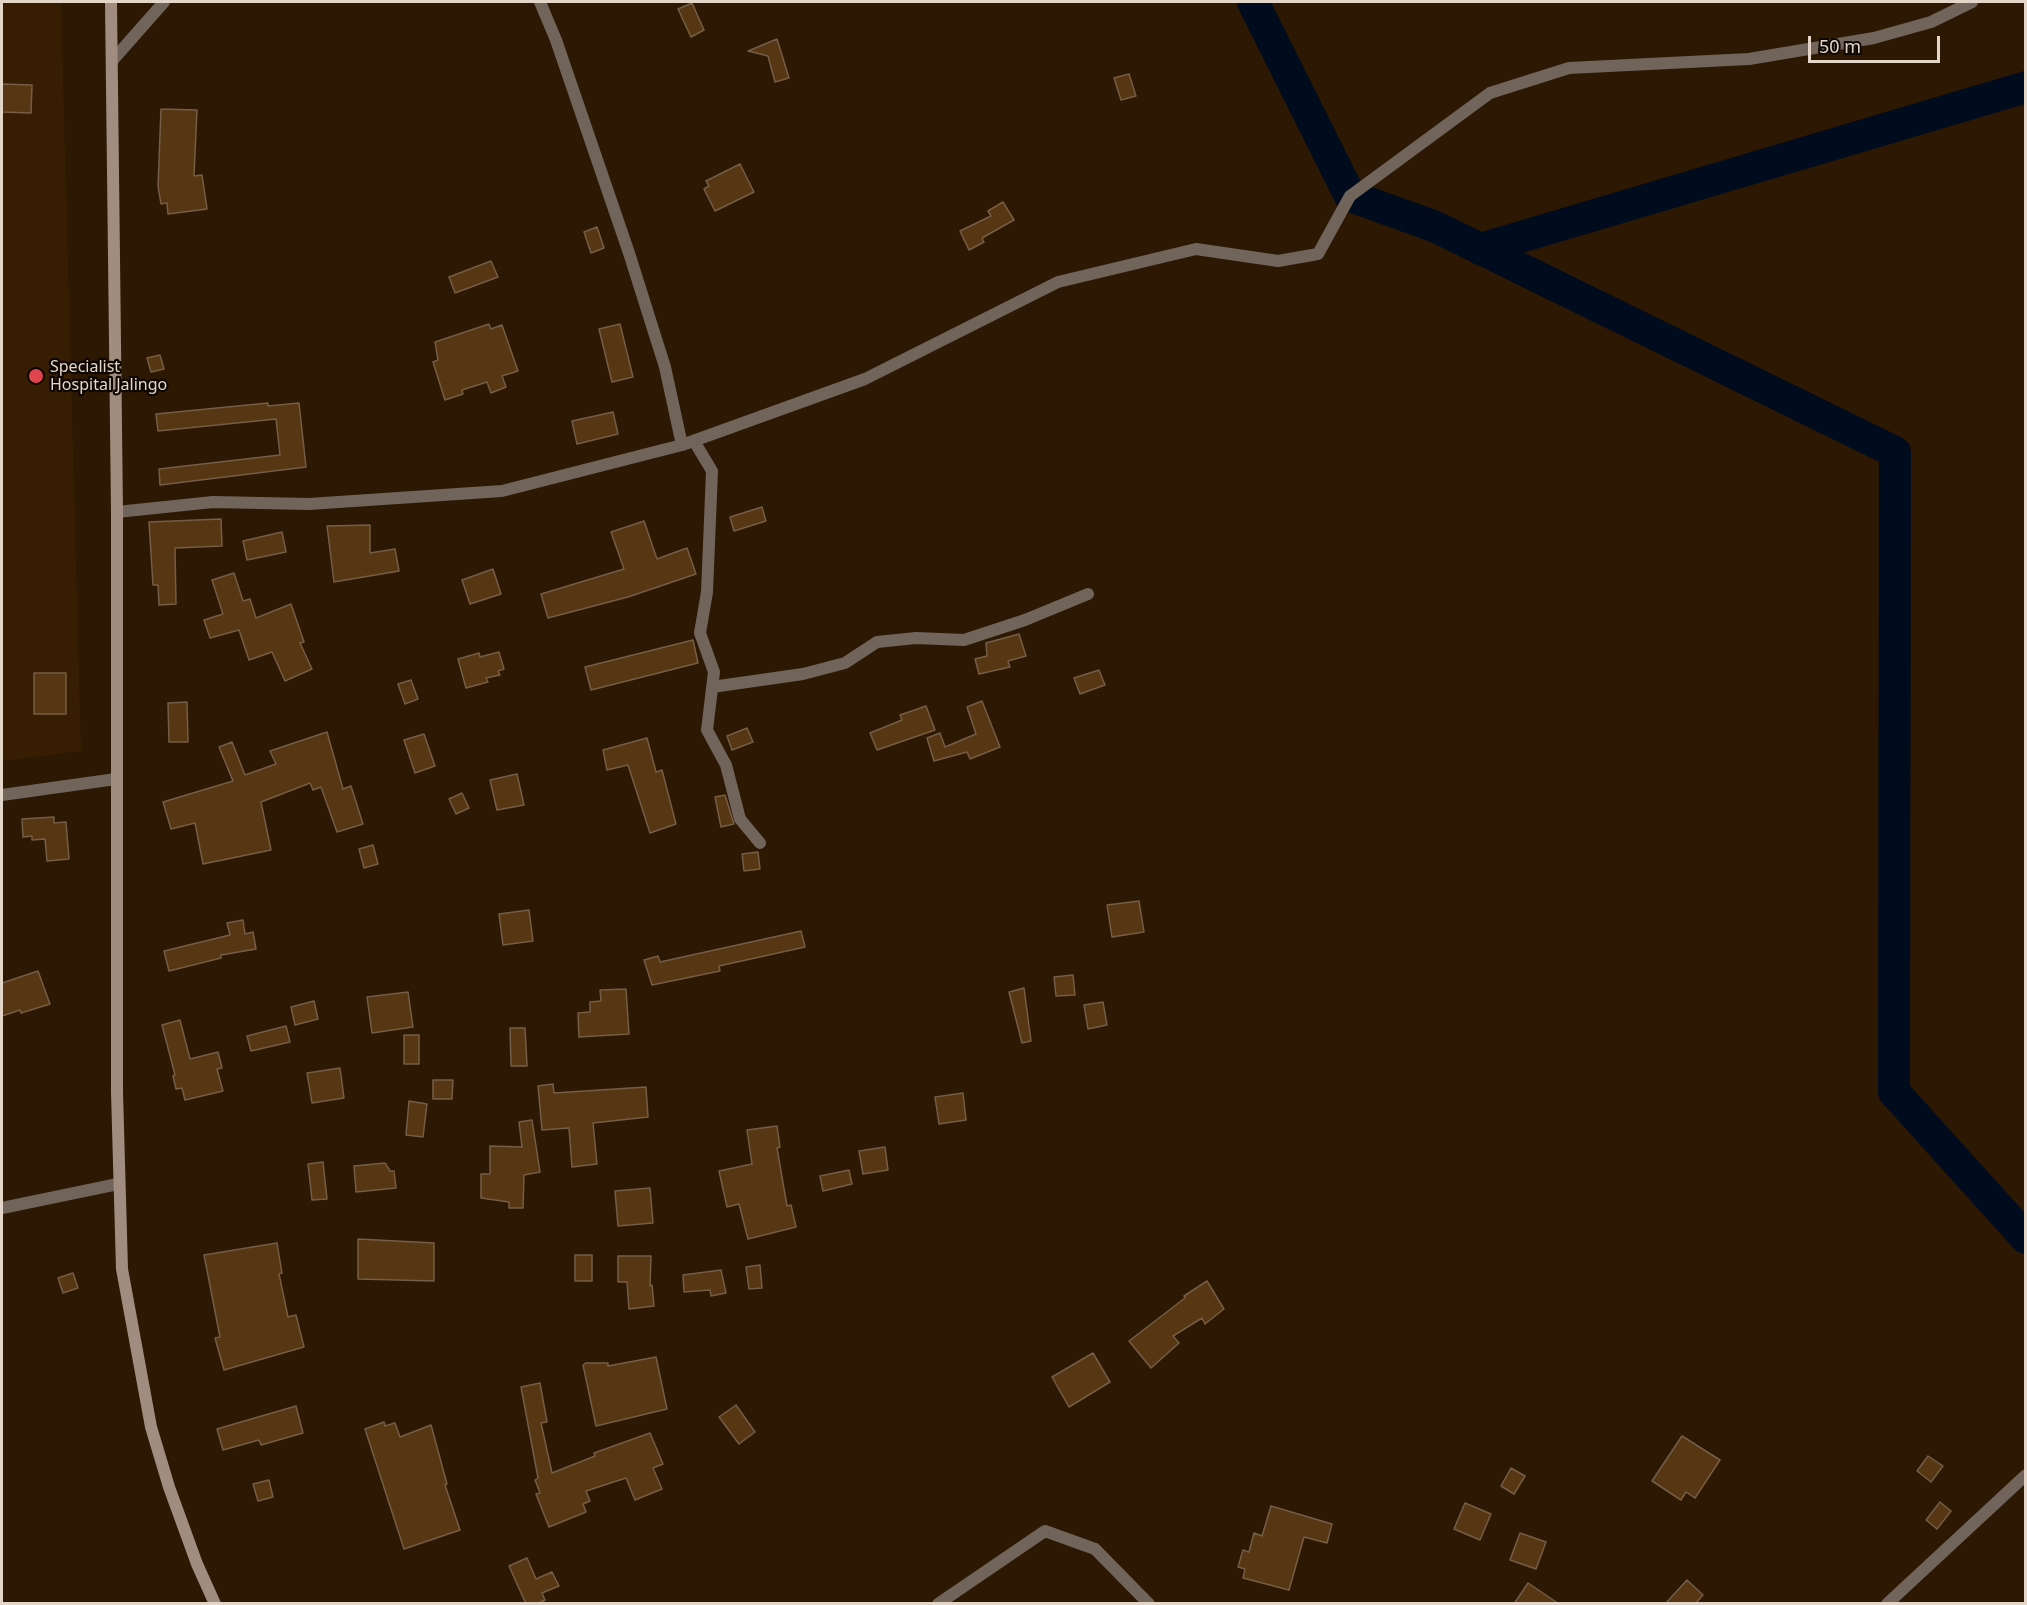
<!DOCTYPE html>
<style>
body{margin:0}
#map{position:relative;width:2027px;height:1605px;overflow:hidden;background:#2c1803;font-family:"Noto Sans",sans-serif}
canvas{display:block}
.frame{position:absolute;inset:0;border:3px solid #e3d5c8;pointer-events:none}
.scale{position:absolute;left:1808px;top:36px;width:132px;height:27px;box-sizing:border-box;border:3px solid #e3d5c8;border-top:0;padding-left:8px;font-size:18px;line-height:21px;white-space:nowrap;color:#e3d5c8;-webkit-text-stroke:4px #0e0601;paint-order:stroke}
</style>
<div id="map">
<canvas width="2027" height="1605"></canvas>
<div class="frame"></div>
<div class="scale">50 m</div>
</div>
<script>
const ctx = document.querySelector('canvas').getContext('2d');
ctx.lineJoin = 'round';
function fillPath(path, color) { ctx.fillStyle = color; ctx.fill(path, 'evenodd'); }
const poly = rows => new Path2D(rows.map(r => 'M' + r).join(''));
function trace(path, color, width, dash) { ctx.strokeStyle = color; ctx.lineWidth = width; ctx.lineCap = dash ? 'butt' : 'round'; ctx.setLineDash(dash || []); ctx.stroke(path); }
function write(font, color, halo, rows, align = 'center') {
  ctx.font = font + ' "Noto Sans",sans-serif'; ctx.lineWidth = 4.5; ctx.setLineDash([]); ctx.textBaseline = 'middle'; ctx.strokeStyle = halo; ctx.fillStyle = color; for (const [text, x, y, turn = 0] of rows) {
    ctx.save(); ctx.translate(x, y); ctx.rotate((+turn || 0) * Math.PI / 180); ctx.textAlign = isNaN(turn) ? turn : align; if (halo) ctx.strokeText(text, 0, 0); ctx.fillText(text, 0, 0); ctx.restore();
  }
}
fillPath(poly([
 [2,2,61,2,81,751,2,761]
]), '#371e02');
trace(poly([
 [1253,2,1350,196,1436,227,1895,452,1894,1092,2026,1238],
 [1480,249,2026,87]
]), '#000c1e', 32);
const building = poly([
 [692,3,704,30,691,37,678,9,692,3],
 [777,39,789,78,775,82,768,56,748,51,777,39],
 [1129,74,1136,96,1121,100,1114,78,1129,74],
 [2,84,32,85,31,113,2,112,2,84],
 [161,109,197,110,194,176,202,175,207,209,168,214,167,203,161,204,158,186,161,109],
 [740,164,754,192,715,211,704,189,709,186,706,181,740,164],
 [1003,202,1014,220,982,238,984,242,969,250,960,231,991,216,988,211,1003,202],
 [597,227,604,248,591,253,584,232,597,227],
 [491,261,498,277,455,293,449,277,491,261],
 [489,324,491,329,502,325,518,371,502,376,506,387,491,393,487,382,462,390,463,394,445,400,433,362,438,360,435,342,489,324],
 [620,324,633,377,612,382,599,329,620,324],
 [160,355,164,369,151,372,147,358,160,355],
 [268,403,268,406,299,403,306,467,160,485,159,469,280,455,276,419,158,431,156,414,268,403],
 [613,412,618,434,577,444,572,421,613,412],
 [762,507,766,521,734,531,730,517,762,507],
 [221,519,222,546,175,548,176,604,159,605,158,585,153,585,149,522,221,519],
 [644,521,657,559,687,548,696,574,628,597,548,618,541,594,624,569,611,532,644,521],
 [370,525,370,553,395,549,399,571,334,582,327,526,370,525],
 [282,532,286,552,247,560,243,541,282,532],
 [493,569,501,594,470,604,462,580,493,569],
 [234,573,243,601,250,599,256,618,291,604,304,642,300,643,312,669,285,681,272,652,249,660,239,630,210,638,204,620,223,614,212,580,234,573],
 [1019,634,1026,656,1008,661,1010,667,979,674,975,659,987,656,986,643,1019,634],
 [693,640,698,663,591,690,585,667,693,640],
 [499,652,504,669,498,671,500,675,486,678,488,682,466,688,458,659,479,653,480,657,499,652],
 [1099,670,1105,685,1080,694,1074,678,1099,670],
 [34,673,66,673,66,714,34,714,34,673],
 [411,680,418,699,405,704,398,684,411,680],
 [982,701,1000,747,970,759,967,752,934,761,927,738,940,733,945,747,976,734,967,707,982,701],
 [187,702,188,742,169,742,168,703,187,702],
 [926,706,935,730,877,750,870,733,902,720,900,715,926,706],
 [747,728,753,742,732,750,727,736,747,728],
 [327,732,343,789,351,786,363,824,337,832,321,787,313,790,310,783,261,802,271,850,203,864,195,823,171,829,163,802,233,781,219,747,232,742,245,775,276,764,270,751,327,732],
 [424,734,435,766,415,773,404,740,424,734],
 [647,738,656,772,662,770,676,824,650,833,628,765,607,770,603,750,647,738],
 [517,774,524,805,497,810,490,780,517,774],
 [462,793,469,808,456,814,449,799,462,793],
 [725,795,734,824,721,827,715,797,725,795],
 [54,817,54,823,66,822,69,859,47,861,45,839,32,840,32,836,23,837,22,819,54,817],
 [373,845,378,864,364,868,359,849,373,845],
 [758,852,760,869,744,871,742,854,758,852],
 [1139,901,1144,932,1112,937,1107,905,1139,901],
 [529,910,533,941,503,945,499,914,529,910],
 [243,920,245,934,253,932,256,949,221,955,221,958,169,971,164,951,230,935,227,923,243,920],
 [801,931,805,947,719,966,720,971,652,985,644,960,658,956,660,962,801,931],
 [38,971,50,1004,21,1013,20,1010,2,1016,2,983,38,971],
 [1073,975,1075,995,1056,996,1054,977,1073,975],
 [1024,988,1031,1041,1022,1043,1009,992,1024,988],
 [626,989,629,1034,579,1037,578,1013,590,1012,590,1002,601,1001,600,990,626,989],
 [408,992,413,1027,372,1033,367,997,408,992],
 [314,1001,318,1019,295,1025,291,1007,314,1001],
 [1103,1002,1107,1025,1088,1029,1084,1005,1103,1002],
 [180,1020,190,1059,218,1052,222,1068,217,1069,223,1091,185,1100,182,1088,176,1089,173,1076,175,1075,162,1025,180,1020],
 [286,1026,290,1042,251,1051,247,1036,286,1026],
 [510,1028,525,1028,527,1066,511,1066,510,1028],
 [404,1035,419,1035,419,1064,404,1064,404,1035],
 [340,1068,344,1098,312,1103,307,1073,340,1068],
 [433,1080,453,1080,452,1099,433,1099,433,1080],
 [553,1084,554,1093,646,1087,648,1117,593,1123,597,1164,572,1167,569,1128,542,1130,538,1086,553,1084],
 [963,1093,966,1120,939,1124,935,1097,963,1093],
 [409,1101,427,1104,423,1137,406,1135,409,1101],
 [532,1120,540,1172,524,1175,523,1208,509,1208,509,1202,481,1198,481,1174,490,1174,490,1146,522,1147,519,1122,532,1120],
 [777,1126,780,1147,777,1148,787,1206,791,1205,796,1227,748,1239,739,1204,727,1207,719,1171,752,1164,747,1130,777,1126],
 [885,1147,888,1170,863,1174,859,1151,885,1147],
 [323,1162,327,1199,312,1200,308,1164,323,1162],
 [385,1163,390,1171,394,1171,396,1188,356,1192,354,1166,385,1163],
 [849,1170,852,1184,823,1191,820,1176,849,1170],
 [650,1188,653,1223,618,1226,615,1191,650,1188],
 [358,1239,434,1243,434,1281,358,1279,358,1239],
 [277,1243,282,1273,279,1274,288,1317,296,1315,304,1347,224,1370,215,1338,220,1337,204,1255,277,1243],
 [575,1255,592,1255,592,1281,575,1281,575,1255],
 [618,1256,651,1256,650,1286,652,1285,654,1306,629,1309,627,1282,618,1282,618,1256],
 [760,1265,762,1288,749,1289,746,1267,760,1265],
 [721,1270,726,1293,711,1296,710,1290,684,1292,683,1275,721,1270],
 [73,1273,78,1288,63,1293,58,1278,73,1273],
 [1207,1281,1224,1309,1205,1324,1202,1318,1173,1336,1179,1343,1151,1368,1129,1341,1185,1298,1184,1296,1207,1281],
 [1093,1353,1110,1382,1069,1407,1052,1377,1093,1353],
 [656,1357,667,1409,596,1426,583,1365,586,1363,608,1363,608,1366,656,1357],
 [540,1383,547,1422,541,1423,552,1473,595,1456,594,1453,650,1433,663,1464,653,1468,662,1489,635,1500,626,1478,586,1491,590,1501,583,1504,586,1512,549,1527,536,1494,540,1493,535,1480,538,1478,521,1387,540,1383],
 [736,1405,755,1432,739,1444,719,1417,736,1405],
 [296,1406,303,1433,261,1445,259,1440,223,1450,217,1429,296,1406],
 [384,1422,385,1426,395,1423,400,1437,431,1425,447,1484,445,1485,460,1530,404,1549,365,1429,384,1422],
 [1682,1436,1720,1460,1695,1498,1686,1492,1681,1500,1652,1481,1682,1436],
 [1928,1456,1943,1466,1931,1482,1917,1471,1928,1456],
 [1511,1468,1525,1476,1514,1494,1501,1486,1511,1468],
 [269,1480,273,1497,258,1501,253,1484,269,1480],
 [1940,1502,1951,1511,1937,1529,1926,1520,1940,1502],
 [1465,1503,1491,1514,1480,1540,1454,1529,1465,1503],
 [1271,1506,1332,1524,1327,1543,1304,1537,1289,1590,1243,1578,1245,1569,1238,1567,1243,1550,1249,1552,1254,1533,1262,1536,1271,1506],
 [1520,1533,1546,1542,1536,1569,1510,1560,1520,1533],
 [527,1558,536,1579,552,1572,559,1586,542,1593,545,1600,537,1604,526,1604,509,1566,527,1558],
 [1687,1580,1703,1595,1695,1604,1665,1604,1687,1580],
 [1528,1583,1559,1604,1514,1604,1528,1583]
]);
fillPath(building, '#573613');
trace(building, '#755d46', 1.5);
trace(poly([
 [540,2,556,40,629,253,665,367,682,445],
 [112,61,164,2],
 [694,441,712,471,707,592,700,633,714,672,707,730,726,765,740,819,760,843],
 [117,512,213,502,309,504,502,491,682,445,865,379,1058,282,1196,249,1278,261,1318,254,1350,196,1490,93,1569,68,1749,59,1874,38,1931,22,1972,2],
 [712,687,803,674,845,663,877,642,916,638,964,640,1025,620,1088,594],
 [2,795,116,779],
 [2,1208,118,1184],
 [938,1604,1045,1531,1095,1549,1149,1604],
 [1887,1604,2026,1475]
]), '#71645b', 12);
trace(poly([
 [111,2,117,512,117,1092,122,1269,151,1427,169,1487,197,1564,215,1604]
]), '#a18d7f', 12);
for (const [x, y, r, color] of [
 [36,376,8,"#e0444e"]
]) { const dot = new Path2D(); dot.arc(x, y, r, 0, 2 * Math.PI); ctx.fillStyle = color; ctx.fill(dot); trace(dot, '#0e0601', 2); }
write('16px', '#e3d5c8', '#0e0601', [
 ["Specialist",50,367],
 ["Hospital Jalingo",50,385]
], 'left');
</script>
